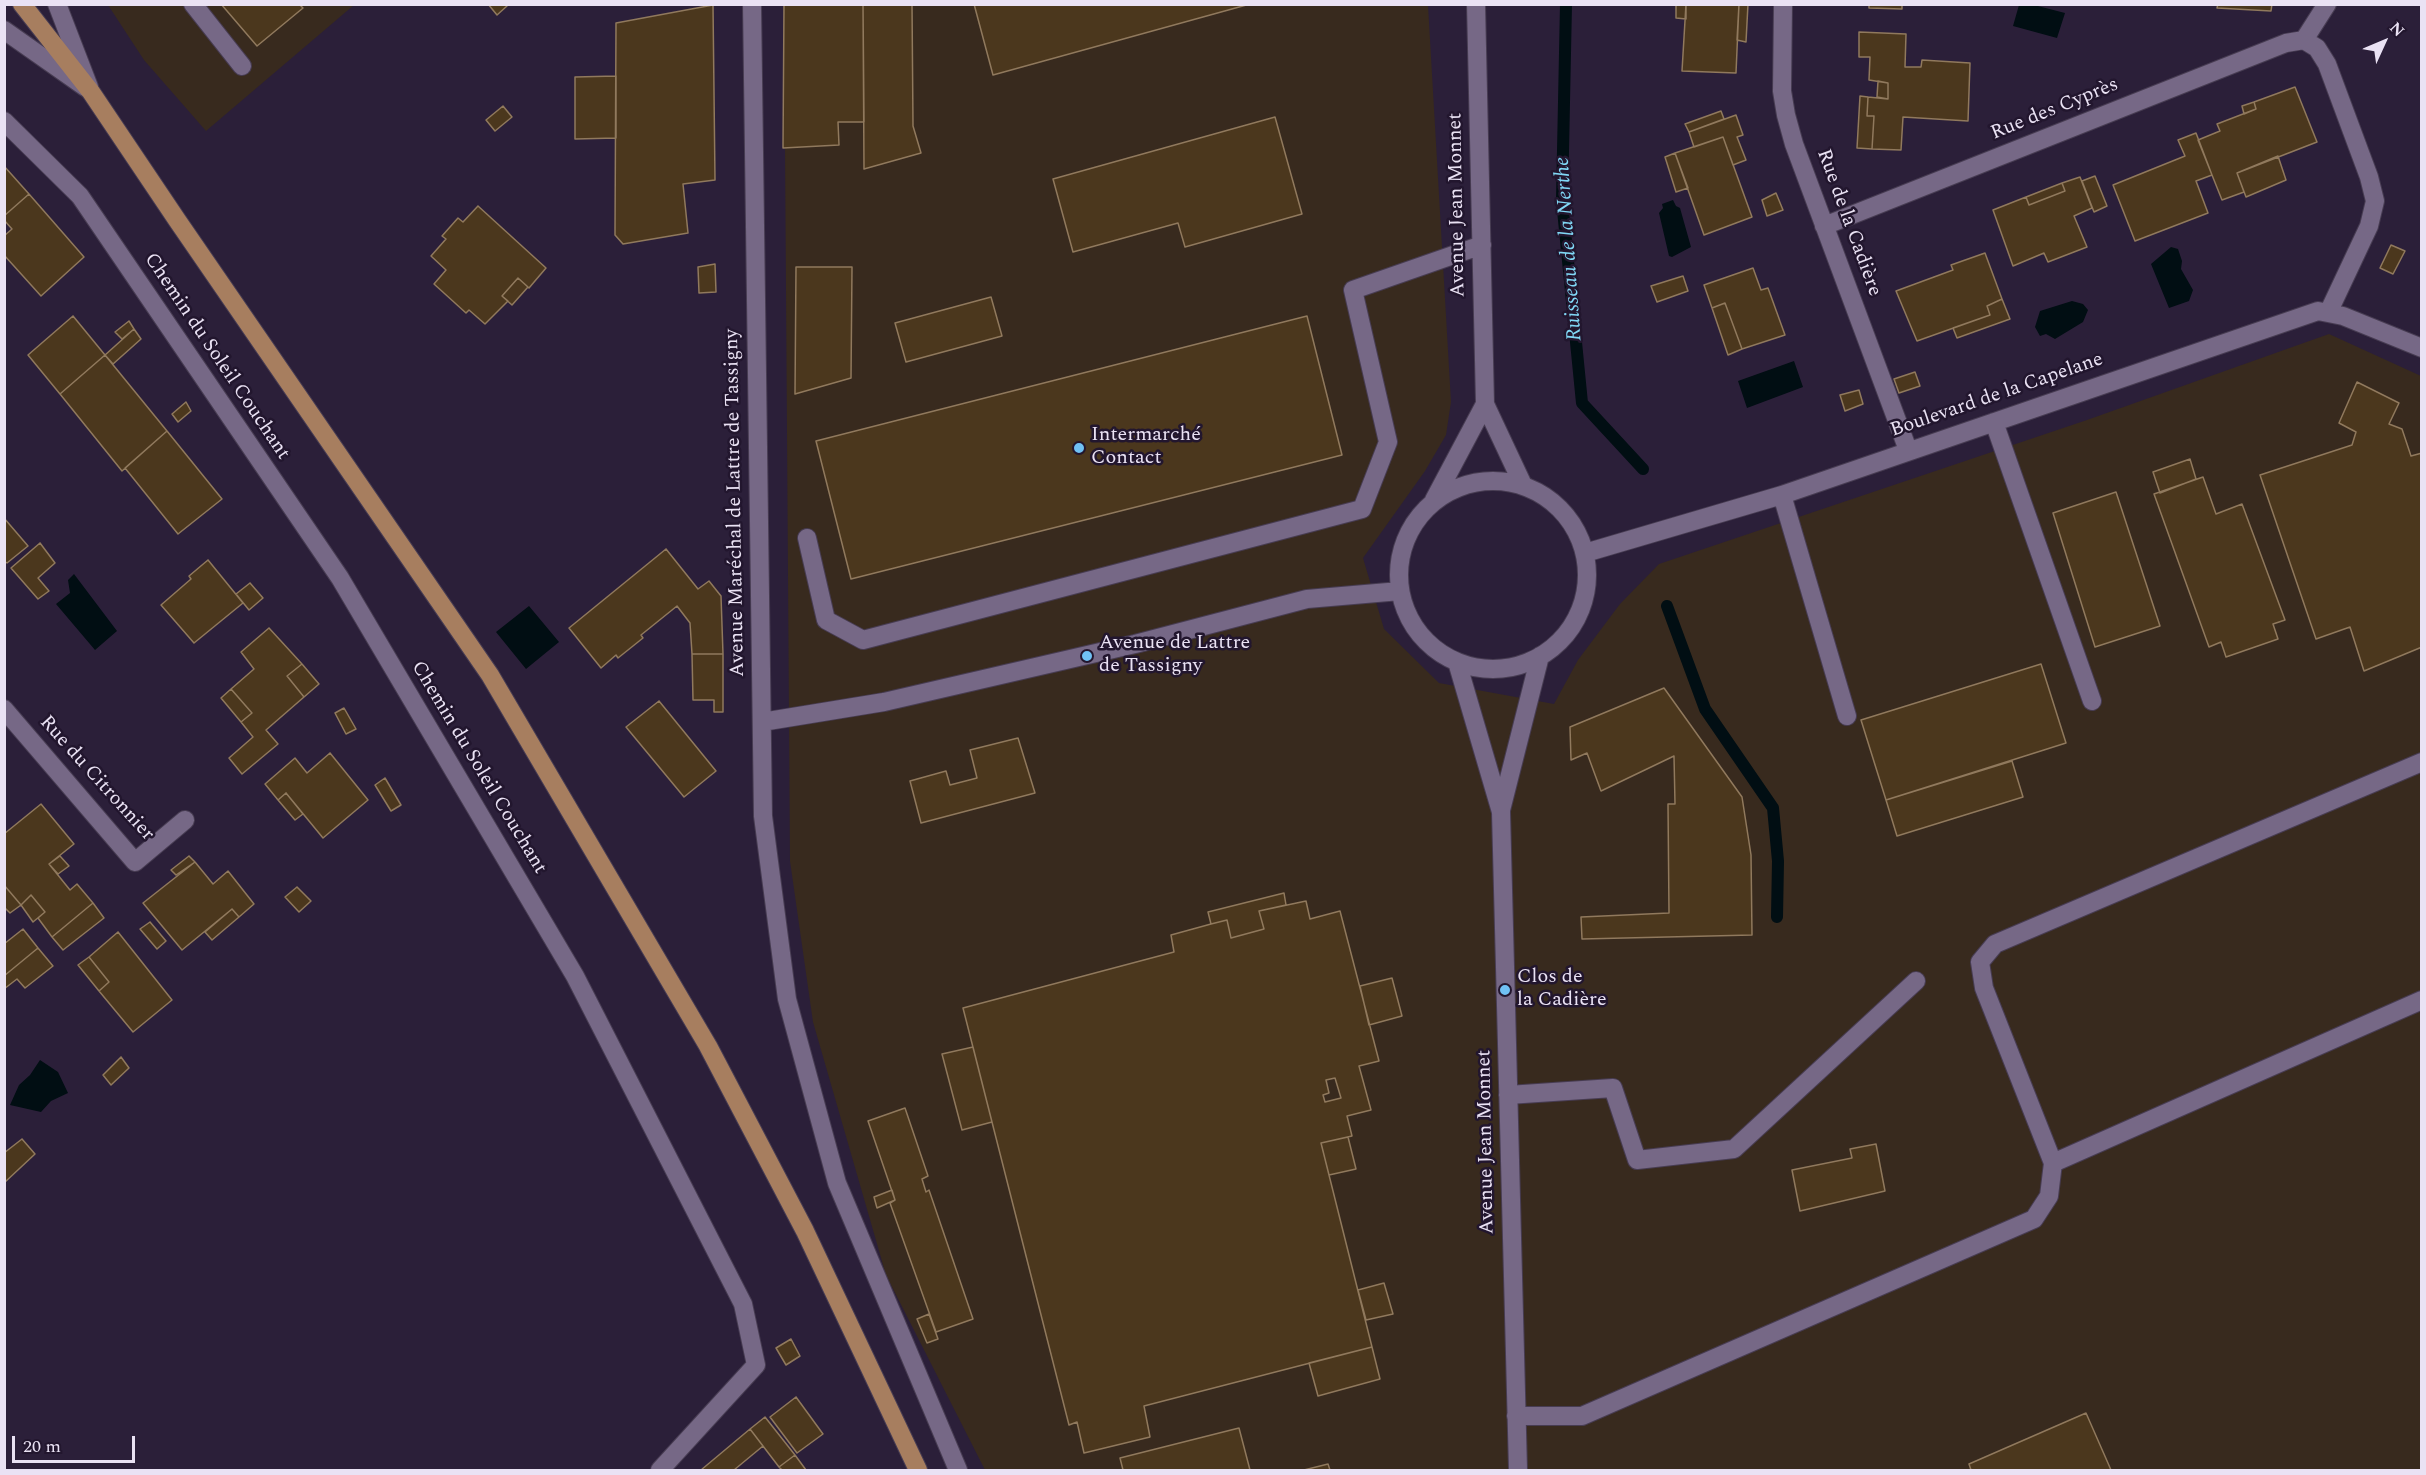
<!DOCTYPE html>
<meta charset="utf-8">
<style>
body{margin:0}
#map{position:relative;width:2426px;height:1475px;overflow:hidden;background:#2b1f39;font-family:Spectral,serif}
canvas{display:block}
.frame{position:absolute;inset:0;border:6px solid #eae2f4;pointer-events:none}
.north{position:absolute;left:2354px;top:12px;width:60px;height:60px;-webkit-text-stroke:4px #22162e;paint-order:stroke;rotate:46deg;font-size:16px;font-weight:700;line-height:24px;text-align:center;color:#eae2f4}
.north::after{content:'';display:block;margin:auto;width:21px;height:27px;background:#eae2f4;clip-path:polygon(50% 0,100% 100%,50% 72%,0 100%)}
.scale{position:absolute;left:12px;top:1436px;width:123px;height:27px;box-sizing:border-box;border:3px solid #eae2f4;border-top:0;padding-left:8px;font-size:18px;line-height:21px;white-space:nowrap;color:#eae2f4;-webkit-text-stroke:4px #22162e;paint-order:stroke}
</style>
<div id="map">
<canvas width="2426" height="1475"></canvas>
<div class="frame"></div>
<div class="north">N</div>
<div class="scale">20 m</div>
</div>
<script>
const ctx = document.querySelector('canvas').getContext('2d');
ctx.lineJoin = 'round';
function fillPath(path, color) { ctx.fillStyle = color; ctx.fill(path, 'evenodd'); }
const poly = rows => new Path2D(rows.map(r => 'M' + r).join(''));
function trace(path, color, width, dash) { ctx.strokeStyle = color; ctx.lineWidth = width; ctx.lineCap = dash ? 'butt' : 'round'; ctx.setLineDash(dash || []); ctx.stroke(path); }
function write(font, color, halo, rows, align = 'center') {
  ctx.font = font + ' Spectral,serif'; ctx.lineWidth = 5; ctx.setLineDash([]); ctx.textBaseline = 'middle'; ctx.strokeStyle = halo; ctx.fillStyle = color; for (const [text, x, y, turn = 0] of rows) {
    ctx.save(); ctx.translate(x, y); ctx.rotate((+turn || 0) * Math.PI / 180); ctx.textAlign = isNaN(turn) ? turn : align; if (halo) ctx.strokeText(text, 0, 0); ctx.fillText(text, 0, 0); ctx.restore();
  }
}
fillPath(poly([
 [108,5,354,5,206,131,144,60],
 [784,5,1428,5,1451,402,1446,435,1425,471,1363,558,1384,629,1439,683,1554,704,1578,660,1620,604,1659,564,2087,420,2329,334,2421,376,2421,1470,985,1470,886,1275,813,1022,790,861]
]), '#382a1e');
fillPath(poly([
 [2019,5,2034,5,2065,13,2057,38,2013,26],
 [1673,200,1676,206,1680,208,1691,247,1672,257,1669,256,1659,213,1663,208,1662,204],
 [2171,247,2178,249,2182,261,2181,269,2193,290,2189,301,2169,308,2151,264],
 [2072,301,2083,304,2088,310,2083,322,2055,339,2046,334,2040,336,2035,327,2040,311],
 [1794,361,1803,387,1747,408,1738,381],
 [74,574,117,631,95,650,56,604,70,593,68,580],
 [529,606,559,642,526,669,496,632],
 [40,1060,58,1072,68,1093,51,1101,41,1112,10,1105,19,1085,30,1075]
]), '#010e13');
trace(poly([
 [1566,4,1562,200,1582,403,1643,469],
 [1667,606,1705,709,1773,808,1778,861,1777,917]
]), '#010e13', 12);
const building = poly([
 [221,4,299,4,303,8,257,46,221,4],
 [488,4,506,4,507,6,497,15,488,4],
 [784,4,863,4,864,122,838,122,839,145,783,148,784,4],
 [863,4,912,4,913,126,921,153,864,169,863,4],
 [974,4,1250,4,993,75,974,4],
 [1676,4,1686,4,1686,19,1676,18,1676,4],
 [1686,4,1739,4,1736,73,1682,71,1686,4],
 [1739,4,1748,4,1746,42,1737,40,1739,4],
 [1869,4,1902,4,1902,9,1869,8,1869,4],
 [2218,4,2272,4,2271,11,2217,8,2218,4],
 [713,5,715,180,683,184,688,233,623,244,615,235,616,23,713,5],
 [1859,32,1906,34,1905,67,1921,67,1922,60,1970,63,1968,121,1903,117,1901,150,1872,149,1874,116,1867,116,1868,97,1888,99,1888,83,1869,80,1870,57,1859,57,1859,32],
 [616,76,616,138,575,139,575,77,616,76],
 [1878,81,1888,83,1888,99,1877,97,1878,81],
 [2295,87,2317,142,2237,173,2244,192,2222,200,2198,140,2220,131,2217,124,2256,109,2254,102,2295,87],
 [1860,96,1868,97,1867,116,1874,116,1872,149,1857,148,1860,96],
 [2254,102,2256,109,2244,114,2242,106,2254,102],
 [503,106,512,117,495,131,486,120,503,106],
 [1721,111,1724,119,1689,132,1685,124,1721,111],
 [1736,115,1743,135,1737,137,1746,160,1733,165,1723,137,1694,147,1689,132,1736,115],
 [1275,117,1302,214,1185,247,1178,223,1073,252,1053,179,1275,117],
 [2196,133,2212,175,2196,181,2208,213,2135,241,2113,185,2185,156,2178,140,2196,133],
 [1723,137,1752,217,1704,235,1675,153,1723,137],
 [1675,153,1688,188,1676,192,1665,157,1675,153],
 [2278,156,2286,180,2246,197,2237,173,2278,156],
 [4,166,29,194,4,216,4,166],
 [2095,176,2107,206,2094,212,2082,181,2095,176],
 [2080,177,2092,208,2074,216,2087,247,2048,262,2044,253,2013,266,1993,210,2026,197,2029,205,2065,191,2062,183,2080,177],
 [2062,183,2065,191,2029,205,2026,197,2062,183],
 [1776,193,1783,210,1767,216,1762,200,1776,193],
 [29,194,84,257,41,296,4,255,4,236,12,229,4,220,4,216,29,194],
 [478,206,546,268,529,288,518,278,502,296,508,301,485,324,469,310,466,313,434,284,446,270,431,256,446,239,442,236,458,218,463,222,478,206],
 [2391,245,2405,251,2393,274,2380,268,2391,245],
 [1985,253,2002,299,1987,306,1990,315,1917,341,1896,291,1953,270,1951,265,1985,253],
 [715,264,716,292,699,293,698,267,715,264],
 [796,267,852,267,851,378,795,394,796,267],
 [1753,268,1761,290,1768,288,1785,335,1742,349,1725,303,1712,308,1704,285,1753,268],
 [1683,276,1688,291,1657,302,1651,286,1683,276],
 [518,278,528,287,512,305,502,296,518,278],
 [991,297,1002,336,906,362,895,323,991,297],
 [2002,299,2010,319,1957,338,1953,328,1990,315,1987,306,2002,299],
 [1725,303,1742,349,1728,355,1712,308,1725,303],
 [73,316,105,355,60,394,28,355,73,316],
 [1307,316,1342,455,851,579,816,441,1307,316],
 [129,321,134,329,122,339,115,332,129,321],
 [134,329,141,339,113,364,105,355,134,329],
 [105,355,167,431,122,471,60,394,105,355],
 [1915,372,1920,386,1899,393,1894,379,1915,372],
 [2357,382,2399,403,2389,424,2402,429,2411,456,2422,453,2422,647,2364,671,2350,627,2316,639,2260,475,2352,445,2356,432,2339,423,2357,382],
 [1859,390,1863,404,1845,411,1840,395,1859,390],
 [186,402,191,411,178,422,172,414,186,402],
 [167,431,222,499,178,534,125,468,167,431],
 [2190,459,2196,479,2160,493,2153,472,2190,459],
 [2203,477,2216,514,2242,504,2285,620,2273,624,2278,639,2226,657,2221,642,2209,647,2154,494,2203,477],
 [2116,492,2160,626,2095,647,2053,513,2116,492],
 [4,518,28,546,7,563,4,561,4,518],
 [40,543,55,563,38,578,49,591,38,599,11,568,40,543],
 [666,549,698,589,709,581,721,596,723,654,692,654,690,623,677,606,641,635,643,638,618,658,616,655,601,668,569,628,666,549],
 [208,560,243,603,194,643,161,605,191,579,189,576,208,560],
 [250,583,263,598,249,610,236,594,250,583],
 [269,628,302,664,287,676,304,697,266,730,278,744,242,774,229,758,253,737,241,722,252,713,231,689,254,669,241,652,269,628],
 [692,654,723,654,723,712,714,712,714,700,693,700,692,654],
 [302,664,319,684,304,697,287,676,302,664],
 [2041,664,2066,743,1886,800,1861,720,2041,664],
 [1664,688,1742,797,1751,855,1752,935,1582,939,1581,917,1669,913,1668,804,1675,804,1674,756,1601,791,1587,753,1571,760,1570,727,1664,688],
 [231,689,252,713,241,722,221,698,231,689],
 [659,701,716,771,684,797,626,727,659,701],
 [344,708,356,729,346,734,335,713,344,708],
 [1018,738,1035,793,921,823,910,781,946,771,950,785,977,778,970,750,1018,738],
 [330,753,368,800,323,838,286,793,278,800,265,784,295,758,307,773,330,753],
 [2012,761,2023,797,1897,836,1886,800,2012,761],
 [385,778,401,805,391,811,375,785,385,778],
 [286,793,303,814,295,820,278,800,286,793],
 [41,804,74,844,49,864,70,890,77,884,93,903,52,937,38,918,45,912,31,895,21,905,4,885,4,834,41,804],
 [60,856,69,866,58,874,49,864,60,856],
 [189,856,195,862,176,875,171,870,189,856],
 [195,862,213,884,228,871,254,904,239,917,232,909,182,950,143,903,195,862],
 [4,885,21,905,10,913,4,907,4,885],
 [297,887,311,901,299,912,285,897,297,887],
 [1284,893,1286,905,1259,911,1264,929,1231,938,1227,920,1211,924,1208,912,1284,893],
 [31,895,45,912,33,922,21,905,31,895],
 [1306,901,1310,919,1340,911,1379,1061,1359,1066,1371,1110,1347,1116,1352,1136,1321,1143,1372,1347,1144,1406,1150,1437,1084,1453,1077,1422,1069,1425,963,1008,1174,952,1171,935,1211,924,1227,920,1231,938,1264,929,1259,911,1306,901],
 [1335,1078,1341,1098,1325,1102,1323,1095,1329,1093,1326,1080,1335,1078],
 [93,903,104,918,63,950,52,937,93,903],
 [232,909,239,917,212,940,205,932,232,909],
 [150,922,166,941,157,949,140,929,150,922],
 [23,929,38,948,4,976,4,944,23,929],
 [118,932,172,1000,133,1032,99,991,109,982,89,957,118,932],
 [38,948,53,966,25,988,17,979,4,989,4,976,38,948],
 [89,957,109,982,99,991,78,965,89,957],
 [1392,978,1402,1016,1369,1025,1360,986,1392,978],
 [973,1047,992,1122,962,1130,942,1054,973,1047],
 [121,1057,129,1068,111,1085,103,1075,121,1057],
 [905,1108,928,1176,922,1179,926,1192,929,1190,973,1319,936,1332,890,1203,895,1200,868,1121,905,1108],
 [1348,1137,1356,1169,1329,1175,1321,1143,1348,1137],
 [22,1139,35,1154,4,1183,4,1153,22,1139],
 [1876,1144,1885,1191,1800,1211,1792,1170,1852,1158,1850,1149,1876,1144],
 [892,1190,895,1200,877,1208,874,1197,892,1190],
 [1384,1283,1393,1314,1366,1320,1358,1290,1384,1283],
 [929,1314,938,1339,927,1343,917,1319,929,1314],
 [791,1339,800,1356,786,1365,776,1348,791,1339],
 [1372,1347,1380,1379,1318,1396,1309,1363,1372,1347],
 [796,1397,823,1434,797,1453,770,1417,796,1397],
 [2086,1413,2111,1470,1971,1470,1969,1464,2086,1413],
 [765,1417,795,1455,779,1467,750,1429,765,1417],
 [1239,1428,1250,1470,1123,1470,1120,1458,1239,1428],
 [750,1429,763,1446,734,1470,701,1470,750,1429],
 [795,1455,806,1470,782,1470,779,1467,795,1455],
 [1328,1464,1330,1470,1304,1470,1328,1464]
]);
fillPath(building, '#4b371d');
trace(building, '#90795d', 1.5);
const minor = poly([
 [57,4,89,87],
 [193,4,242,66],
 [752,4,763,816,787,999,837,1183,958,1470],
 [1476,4,1485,404,1523,485],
 [1783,4,1782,91,1786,115,1794,144,1908,450],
 [2327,4,2304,40,2317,48,2327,64,2369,177,2375,201,2369,226,2329,311],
 [4,30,85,87],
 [4,121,80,196,340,578,575,976,743,1304,756,1365,660,1470],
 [1824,226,2286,43,2304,40],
 [1994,422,2092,701],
 '1399 575a94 94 0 1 1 188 0a94 94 0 1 1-188 0Z',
 [1782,495,1847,716],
 [1434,500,1485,404],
 [807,538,826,620,863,640,1362,509,1388,442,1353,290,1482,245],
 [1585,553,1782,495,2318,311,2343,316,2422,348],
 [1457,662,1501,812,1518,1470],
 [4,709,135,862,185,820],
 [762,722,884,702,1135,644,1307,599,1400,591],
 [1501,810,1540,656],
 [1508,1095,1613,1088,1637,1160,1734,1149,1916,981],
 [2053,1163,2422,1000],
 [1516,1416,1582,1416,2034,1219,2049,1196,2053,1163,1984,988,1980,962,1995,944,2422,762]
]);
const major = poly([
 [22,4,91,92,177,220,490,675,708,1046,805,1231,918,1470]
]);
trace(minor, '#473c52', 20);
trace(major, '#473c52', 20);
trace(minor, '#766886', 18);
trace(major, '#a77e5f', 18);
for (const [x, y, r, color] of [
 [1079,448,6,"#70c1f4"],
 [1087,656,6,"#70c1f4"],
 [1505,990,6,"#70c1f4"]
]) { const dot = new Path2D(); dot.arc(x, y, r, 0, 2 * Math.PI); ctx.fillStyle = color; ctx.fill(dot); trace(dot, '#22162e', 2); }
write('20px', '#eae2f4', '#22162e', [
 ["Rue des Cyprès",2055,110,-22],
 ["Avenue Jean Monnet",1458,205,-91],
 ["Rue de la Cadière",1848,223,70],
 ["Chemin du Soleil Couchant",216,357,56],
 ["Boulevard de la Capelane",1997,396,-19],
 ["Avenue Maréchal de Lattre de Tassigny",736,503,-91],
 ["Chemin du Soleil Couchant",478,768,59],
 ["Rue du Citronnier",96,779,48],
 ["Avenue Jean Monnet",1487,1142,-91]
]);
write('20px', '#eae2f4', '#22162e', [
 ["Intermarché",1091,436],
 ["Contact",1091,459],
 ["Avenue de Lattre",1099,644],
 ["de Tassigny",1099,667],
 ["Clos de",1517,978],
 ["la Cadière",1517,1001]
], 'left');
write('italic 21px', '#81d8f6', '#22162e', [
 ["Ruisseau de la Nerthe",1570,249,-94]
]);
</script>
